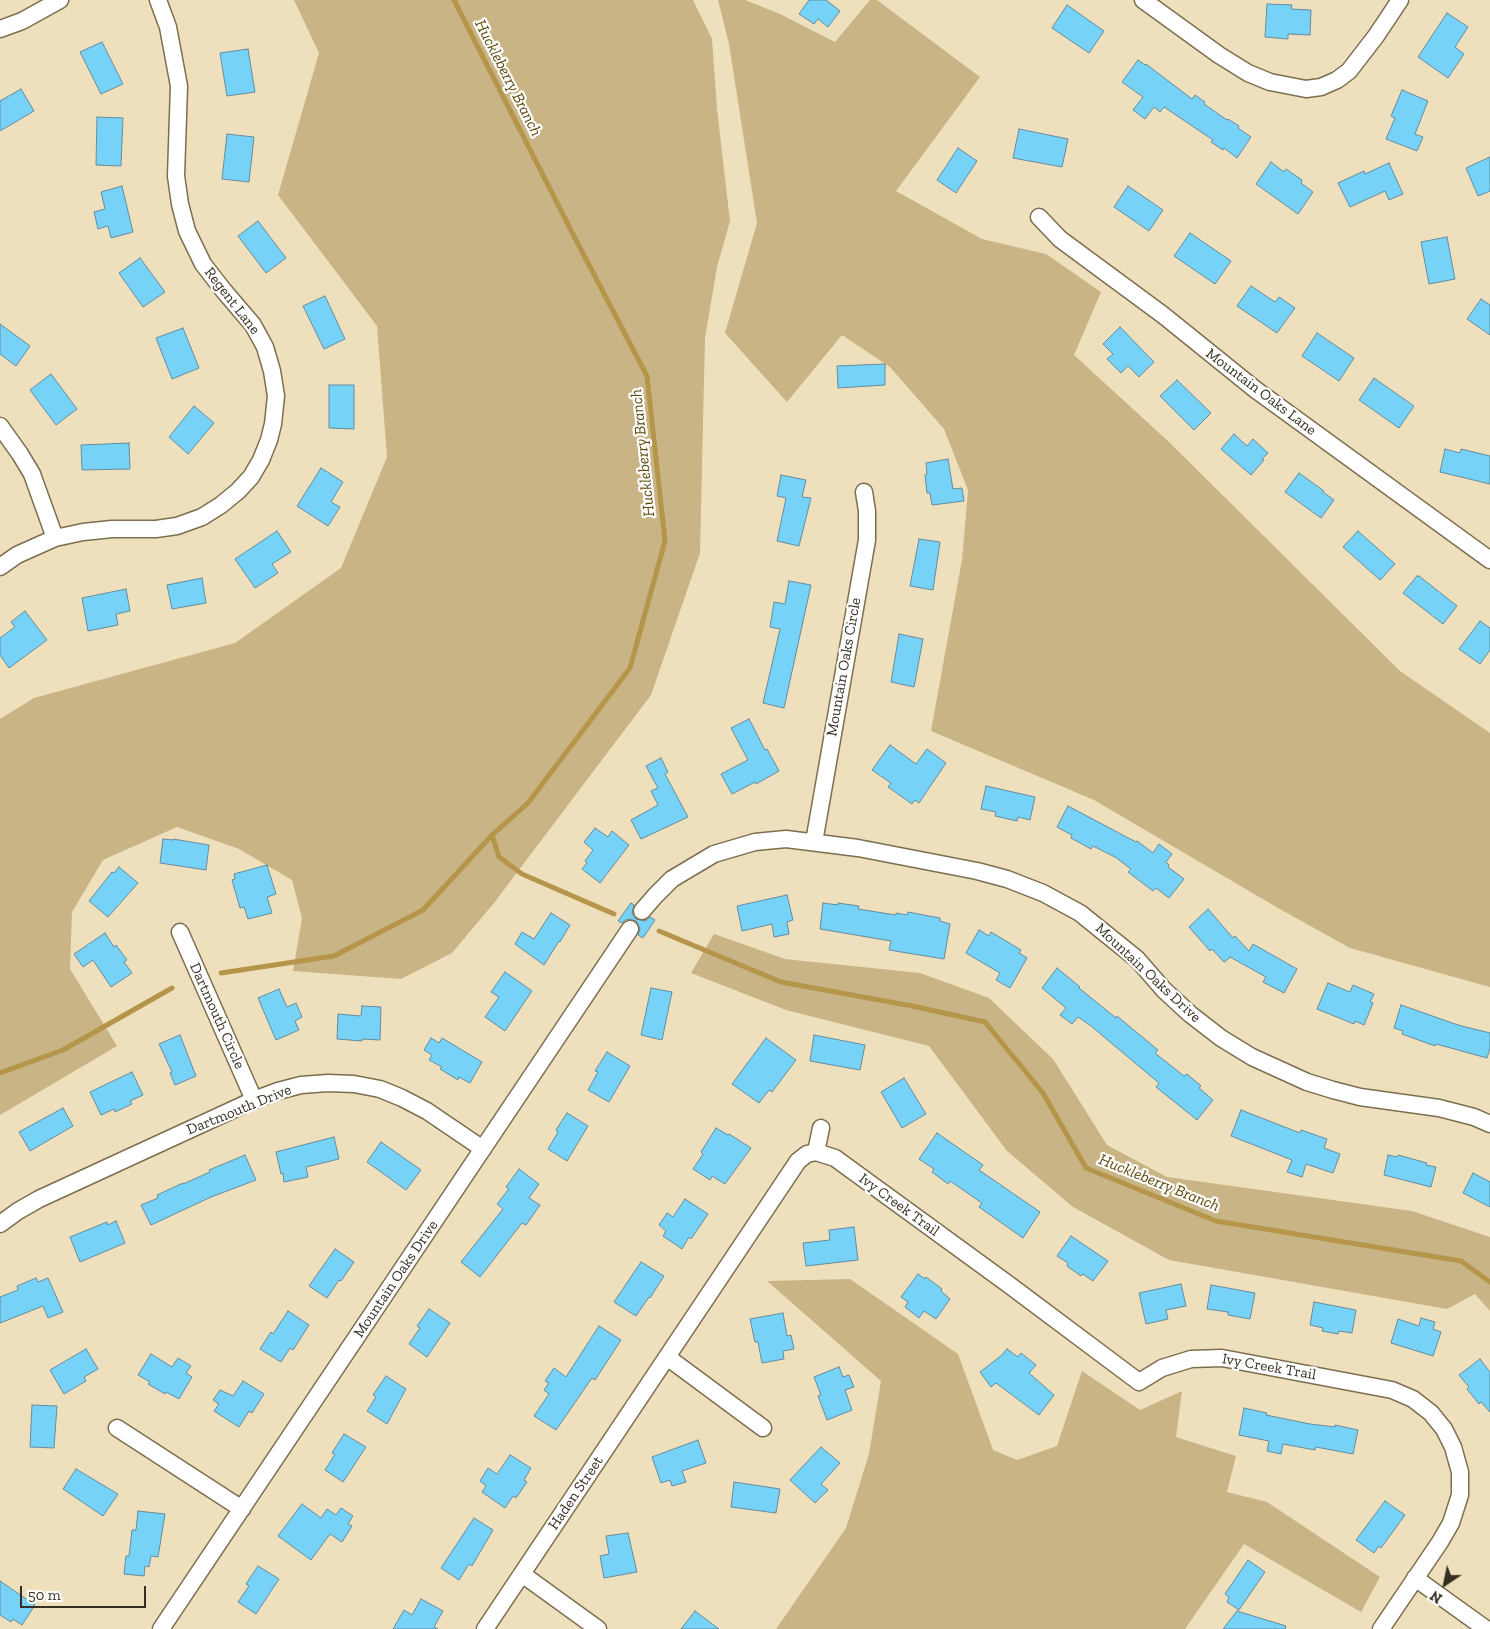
<!DOCTYPE html>
<style>
body{margin:0}
#map{position:relative;width:1490px;height:1629px;overflow:hidden;background:#efe0bd;font-family:"Zilla Slab",serif}
canvas{display:block}
.north{position:absolute;left:1420px;top:1559px;width:50px;height:50px;-webkit-text-stroke:4px #fff;paint-order:stroke;rotate:214deg;font-size:14px;font-weight:700;line-height:20px;text-align:center;color:#352f22}
.north::after{content:'';display:block;margin:auto;width:18px;height:22px;background:#352f22;clip-path:polygon(50% 0,100% 100%,50% 72%,0 100%)}
.scale{position:absolute;left:20px;top:1586px;width:126px;height:22px;box-sizing:border-box;border:2px solid #352f22;border-top:0;padding-left:6px;font-size:15px;line-height:18px;white-space:nowrap;color:#352f22;-webkit-text-stroke:4px #fff;paint-order:stroke}
</style>
<div id="map">
<canvas width="1490" height="1629"></canvas>
<div class="north">N</div>
<div class="scale">50 m</div>
</div>
<script>
const ctx = document.querySelector('canvas').getContext('2d');
ctx.lineJoin = 'round';
function fillPath(path, color) { ctx.fillStyle = color; ctx.fill(path, 'evenodd'); }
const poly = rows => new Path2D(rows.map(r => 'M' + r).join(''));
function trace(path, color, width, dash) { ctx.strokeStyle = color; ctx.lineWidth = width; ctx.lineCap = dash ? 'butt' : 'round'; ctx.setLineDash(dash || []); ctx.stroke(path); }
function write(font, color, halo, rows, align = 'center') {
  ctx.font = font + ' "Zilla Slab",serif'; ctx.lineWidth = 4.5; ctx.setLineDash([]); ctx.textBaseline = 'middle'; ctx.strokeStyle = halo; ctx.fillStyle = color; for (const [text, x, y, turn = 0] of rows) {
    ctx.save(); ctx.translate(x, y); ctx.rotate((+turn || 0) * Math.PI / 180); ctx.textAlign = isNaN(turn) ? turn : align; if (halo) ctx.strokeText(text, 0, 0); ctx.fillText(text, 0, 0); ctx.restore();
  }
}
fillPath(poly([
 [294,0,693,0,712,39,717,109,730,221,717,267,705,338,700,553,651,695,494,903,452,953,401,979,293,971,302,918,292,880,239,849,177,827,103,860,72,912,70,969,117,1046,0,1115,0,719,34,698,235,643,341,568,387,457,377,326,278,195,319,53],
 [718,0,745,0,780,14,835,42,870,0,877,0,980,77,896,191,982,239,1046,254,1101,292,1074,355,1169,442,1400,671,1490,733,1490,987,1350,948,1278,908,1094,800,931,731,962,560,968,490,944,429,890,367,842,335,787,402,725,333,757,223,729,44],
 [714,934,785,959,920,973,989,998,1053,1059,1107,1145,1167,1177,1412,1211,1490,1237,1490,1311,1475,1294,1447,1309,1169,1260,1073,1207,1007,1151,929,1046,786,1010,691,973],
 [850,1279,958,1354,993,1450,1017,1460,1057,1446,1082,1371,1140,1410,1182,1391,1176,1437,1236,1456,1227,1492,1267,1502,1380,1577,1361,1612,1244,1544,1185,1629,776,1629,846,1528,869,1454,881,1381,767,1281]
]), '#c9b485');
trace(poly([
 [492,835,499,857,522,874,614,914],
 [659,931,781,982,912,1006,985,1022,1043,1093,1086,1168,1216,1221,1461,1261,1490,1282],
 [221,973,334,956,423,910,492,835,528,803,630,668,665,541,647,376,577,242,454,0],
 [0,1073,63,1050,172,988]
]), '#b59549', 5);
const building = poly([
 [809,0,826,0,840,11,828,27,818,19,814,24,799,14,809,0],
 [1267,4,1292,5,1291,9,1311,10,1310,35,1288,34,1288,39,1265,37,1267,4],
 [1067,5,1104,31,1089,53,1052,28,1067,5],
 [1447,13,1468,27,1455,47,1464,54,1448,78,1418,57,1447,13],
 [102,42,123,84,101,94,80,52,102,42],
 [248,49,255,92,227,96,220,53,248,49],
 [1138,60,1145,65,1146,64,1192,99,1195,95,1205,102,1204,104,1227,120,1228,119,1239,126,1238,128,1251,137,1237,158,1224,148,1223,150,1211,142,1213,140,1164,107,1160,112,1154,107,1145,119,1133,110,1143,97,1122,82,1138,60],
 [21,89,34,111,0,131,0,101,21,89],
 [1402,90,1428,101,1415,134,1423,137,1417,151,1386,139,1395,118,1391,116,1402,90],
 [97,117,123,118,121,166,96,165,97,117],
 [1019,129,1068,139,1062,167,1013,158,1019,129],
 [227,134,254,137,249,182,222,179,227,134],
 [958,148,977,161,956,193,937,180,958,148],
 [1490,157,1490,191,1478,196,1466,168,1490,157],
 [1271,162,1284,172,1286,169,1302,180,1301,183,1313,192,1298,214,1256,184,1271,162],
 [1389,163,1403,194,1389,200,1385,191,1350,207,1338,183,1364,171,1365,174,1389,163],
 [122,186,133,232,111,238,108,226,98,229,94,212,105,209,101,192,122,186],
 [1128,186,1163,210,1149,231,1114,207,1128,186],
 [258,221,286,258,266,273,238,236,258,221],
 [1190,233,1231,261,1215,284,1174,256,1190,233],
 [1447,237,1455,279,1429,284,1421,242,1447,237],
 [140,258,165,292,143,307,119,273,140,258],
 [1251,286,1275,302,1279,297,1295,308,1277,333,1237,306,1251,286],
 [325,296,345,339,324,349,303,306,325,296],
 [1481,299,1490,305,1490,335,1467,319,1481,299],
 [0,324,30,346,16,366,0,354,0,324],
 [1120,327,1154,362,1139,377,1128,366,1121,373,1107,359,1113,354,1103,344,1120,327],
 [183,328,199,368,172,379,156,338,183,328],
 [1317,333,1354,358,1339,381,1302,356,1317,333],
 [885,364,885,385,838,388,837,366,885,364],
 [51,374,77,409,56,425,30,390,51,374],
 [1374,378,1414,406,1399,428,1359,400,1374,378],
 [1177,380,1211,413,1194,430,1160,396,1177,380],
 [329,385,354,385,354,429,329,428,329,385],
 [194,406,214,423,188,454,169,437,194,406],
 [1234,434,1247,446,1253,439,1268,453,1262,459,1264,460,1251,475,1221,449,1234,434],
 [129,443,130,469,82,470,81,445,129,443],
 [1445,449,1460,453,1461,449,1490,456,1490,484,1440,472,1445,449],
 [948,459,953,489,962,488,964,501,932,505,930,493,927,493,925,475,927,474,926,463,948,459],
 [321,468,343,482,331,502,340,507,328,526,297,506,321,468],
 [1299,473,1324,491,1323,492,1334,500,1321,518,1285,492,1299,473],
 [781,475,806,480,802,497,811,498,799,546,777,541,786,498,777,496,781,475],
 [277,531,291,552,272,564,278,573,255,588,235,559,277,531],
 [1358,531,1395,564,1380,580,1343,547,1358,531],
 [919,539,940,542,933,590,910,586,919,539],
 [1417,576,1419,576,1457,606,1443,624,1403,593,1417,576],
 [202,578,206,603,172,609,167,585,202,578],
 [789,581,811,585,784,708,763,703,780,629,770,627,774,602,785,604,789,581],
 [126,589,130,611,116,614,118,625,88,631,82,598,126,589],
 [25,611,47,640,9,668,0,655,0,638,15,627,11,622,25,611],
 [1480,621,1490,628,1490,650,1480,664,1459,649,1480,621],
 [899,634,923,639,914,687,891,682,899,634],
 [749,719,765,750,767,749,779,771,756,784,755,782,732,794,721,774,748,760,731,728,749,719],
 [890,745,916,764,927,749,946,763,919,803,915,800,912,804,888,787,891,783,872,770,890,745],
 [661,758,668,772,665,774,688,817,641,839,631,820,658,805,651,791,658,788,646,766,661,758],
 [986,786,1035,797,1030,820,1018,817,1017,821,995,816,996,812,981,809,986,786],
 [1068,806,1136,842,1137,841,1153,853,1159,844,1172,854,1166,862,1169,865,1168,867,1184,879,1169,898,1156,888,1153,891,1128,872,1131,869,1115,857,1093,846,1091,849,1071,838,1072,835,1057,827,1068,806],
 [595,828,608,837,612,831,629,845,600,883,582,869,587,863,585,861,593,850,584,842,595,828],
 [163,839,173,840,173,839,209,845,206,870,160,863,163,839],
 [267,865,276,894,267,897,272,913,248,919,244,907,240,908,232,880,235,879,234,874,267,865],
 [119,867,138,883,108,917,89,901,112,872,114,873,119,867],
 [787,895,793,920,787,922,789,934,774,937,772,924,742,931,737,906,787,895],
 [631,903,634,905,632,914,636,919,645,921,650,917,655,920,643,938,638,935,640,929,636,921,630,919,625,920,622,923,618,921,631,903],
 [823,903,838,905,838,903,859,906,858,909,896,915,896,913,907,915,908,912,940,918,940,921,950,924,944,959,889,950,891,941,820,929,823,903],
 [1208,909,1233,938,1235,936,1249,951,1253,944,1297,969,1284,993,1263,982,1266,977,1230,957,1225,962,1223,961,1212,949,1210,951,1189,927,1208,909],
 [551,913,570,925,560,942,559,941,544,965,515,944,522,932,534,939,551,913],
 [979,930,989,936,991,932,1021,950,1019,953,1027,958,1010,988,996,980,1000,973,966,953,979,930],
 [105,933,114,947,116,945,127,960,124,962,132,973,111,987,93,960,83,967,74,954,105,933],
 [1057,968,1080,987,1079,988,1116,1018,1117,1016,1158,1050,1155,1053,1184,1076,1187,1074,1201,1086,1199,1088,1213,1100,1197,1120,1156,1087,1159,1083,1091,1026,1078,1017,1072,1024,1060,1015,1066,1008,1042,988,1057,968],
 [505,972,532,991,505,1031,485,1017,499,997,491,992,505,972],
 [1328,983,1350,992,1353,985,1374,994,1370,1002,1373,1003,1364,1025,1355,1021,1354,1024,1317,1009,1328,983],
 [651,988,672,992,662,1040,641,1035,651,988],
 [279,989,287,1007,296,1003,302,1017,295,1021,299,1030,276,1040,258,998,279,989],
 [1401,1005,1458,1025,1490,1033,1490,1048,1487,1058,1436,1044,1435,1046,1402,1034,1403,1031,1394,1028,1401,1005],
 [362,1006,381,1007,380,1040,362,1039,362,1041,337,1039,338,1014,361,1016,362,1006],
 [180,1035,196,1076,175,1085,170,1073,172,1072,159,1044,180,1035],
 [814,1035,865,1045,860,1070,810,1061,814,1035],
 [431,1038,439,1043,442,1038,482,1062,470,1083,459,1077,458,1080,440,1069,442,1067,429,1060,432,1055,424,1050,431,1038],
 [766,1038,796,1060,772,1092,769,1090,759,1103,732,1084,766,1038],
 [607,1052,630,1066,609,1102,588,1090,598,1072,595,1071,607,1052],
 [132,1072,143,1095,130,1101,132,1104,115,1112,114,1109,101,1115,90,1092,132,1072],
 [904,1078,926,1114,902,1128,881,1092,904,1078],
 [63,1108,73,1126,30,1151,19,1132,63,1108],
 [1241,1110,1300,1133,1301,1130,1327,1139,1324,1148,1340,1154,1333,1173,1306,1164,1302,1177,1287,1172,1292,1160,1231,1136,1241,1110],
 [567,1113,588,1126,567,1161,548,1149,558,1132,556,1130,567,1113],
 [716,1128,728,1135,729,1134,751,1148,725,1184,712,1176,710,1180,693,1169,703,1154,701,1152,716,1128],
 [937,1133,983,1165,979,1170,1040,1212,1023,1238,979,1207,982,1203,950,1181,948,1184,932,1172,934,1169,919,1159,937,1133],
 [334,1137,339,1159,306,1167,308,1177,284,1182,283,1173,281,1174,276,1152,334,1137],
 [381,1142,421,1170,406,1190,367,1162,381,1142],
 [245,1155,256,1180,211,1197,151,1225,141,1205,158,1198,157,1195,183,1183,183,1184,210,1172,209,1170,245,1155],
 [1388,1155,1397,1157,1398,1155,1427,1163,1426,1165,1436,1167,1431,1187,1384,1175,1388,1155],
 [519,1169,539,1184,529,1198,540,1205,526,1225,522,1223,480,1277,461,1262,503,1209,497,1204,509,1189,506,1187,519,1169],
 [1473,1173,1490,1182,1490,1207,1463,1193,1473,1173],
 [685,1199,708,1214,691,1239,689,1237,682,1249,663,1236,666,1231,659,1225,667,1213,673,1217,685,1199],
 [116,1221,125,1243,80,1262,70,1237,107,1222,108,1225,116,1221],
 [854,1227,858,1260,806,1266,803,1243,830,1240,829,1230,854,1227],
 [1071,1236,1108,1261,1093,1281,1083,1274,1081,1276,1067,1266,1068,1263,1057,1256,1071,1236],
 [335,1249,354,1262,341,1281,339,1280,327,1298,309,1286,335,1249],
 [641,1262,664,1276,650,1298,649,1297,636,1316,614,1302,641,1262],
 [918,1274,925,1279,926,1277,942,1289,941,1291,950,1299,936,1319,924,1311,919,1318,905,1307,908,1302,901,1297,918,1274],
 [36,1278,38,1282,48,1278,63,1312,48,1318,43,1306,0,1323,0,1297,18,1290,17,1286,36,1278],
 [1181,1284,1186,1306,1166,1310,1168,1319,1146,1324,1139,1293,1181,1284],
 [1211,1285,1255,1293,1250,1319,1228,1315,1228,1312,1207,1309,1211,1285],
 [1314,1302,1356,1310,1352,1333,1339,1331,1338,1334,1322,1331,1323,1328,1310,1325,1314,1302],
 [429,1309,450,1323,427,1357,409,1344,420,1328,417,1326,429,1309],
 [288,1311,309,1325,293,1350,290,1348,281,1362,260,1349,271,1332,273,1334,288,1311],
 [783,1313,787,1336,791,1335,794,1349,783,1351,784,1359,762,1363,758,1342,755,1342,750,1319,783,1313],
 [1421,1318,1435,1322,1433,1329,1441,1332,1433,1356,1391,1343,1398,1319,1419,1326,1421,1318],
 [599,1326,621,1340,595,1380,592,1378,556,1430,534,1416,549,1394,544,1390,549,1383,545,1381,554,1368,566,1377,599,1326],
 [86,1349,98,1369,84,1377,86,1381,64,1394,50,1370,86,1349],
 [1007,1349,1018,1357,1021,1353,1036,1365,1029,1373,1054,1395,1039,1415,996,1383,991,1387,980,1372,1002,1355,1007,1349],
 [151,1354,172,1367,178,1358,191,1366,186,1373,192,1377,179,1399,166,1392,165,1394,148,1384,150,1382,138,1375,151,1354],
 [1480,1359,1490,1372,1490,1412,1481,1402,1479,1404,1467,1389,1469,1387,1459,1375,1480,1359],
 [839,1367,843,1377,849,1375,854,1387,845,1390,852,1410,827,1420,818,1396,821,1395,814,1377,839,1367],
 [386,1376,406,1389,387,1424,367,1411,376,1397,373,1395,386,1376],
 [243,1381,264,1394,252,1413,249,1411,239,1427,214,1411,219,1404,213,1400,220,1390,233,1396,243,1381],
 [32,1405,57,1406,54,1448,30,1447,32,1405],
 [1244,1408,1267,1413,1266,1415,1310,1424,1335,1427,1335,1425,1358,1430,1353,1454,1316,1447,1315,1450,1283,1444,1281,1454,1267,1451,1269,1441,1239,1435,1244,1408],
 [344,1434,366,1447,343,1482,325,1470,335,1454,332,1453,344,1434],
 [698,1440,706,1463,682,1471,686,1482,672,1486,670,1480,661,1483,652,1457,698,1440],
 [821,1447,840,1463,821,1484,828,1490,815,1503,790,1480,821,1447],
 [510,1455,531,1468,524,1480,527,1482,516,1498,513,1496,505,1508,482,1492,486,1486,480,1481,488,1468,497,1474,510,1455],
 [76,1469,118,1494,103,1516,63,1489,76,1469],
 [734,1482,780,1489,776,1513,731,1507,734,1482],
 [1385,1501,1405,1515,1381,1548,1379,1546,1374,1553,1356,1540,1385,1501],
 [302,1504,321,1518,327,1509,336,1515,341,1508,353,1516,348,1524,352,1526,342,1542,330,1534,311,1560,278,1536,302,1504],
 [138,1511,165,1514,158,1557,151,1556,149,1567,145,1566,144,1576,124,1574,126,1556,129,1556,132,1530,136,1530,138,1511],
 [474,1518,493,1530,472,1566,469,1564,459,1580,441,1568,474,1518],
 [628,1533,637,1572,604,1578,600,1556,609,1554,606,1536,628,1533],
 [1248,1560,1265,1572,1239,1610,1227,1602,1229,1597,1225,1594,1248,1560],
 [258,1566,279,1579,256,1614,238,1602,249,1586,246,1584,258,1566],
 [0,1581,35,1605,22,1625,13,1619,11,1622,0,1615,0,1581],
 [421,1599,443,1611,434,1627,438,1629,393,1629,404,1610,412,1615,421,1599],
 [695,1611,719,1629,681,1629,695,1611],
 [1237,1611,1286,1626,1285,1629,1223,1629,1237,1611]
]);
fillPath(building, '#77d2f8');
trace(building, '#658b9c', 1);
const minor = poly([
 [1143,0,1219,55,1248,73,1270,82,1306,89,1321,87,1337,80,1349,71,1376,36,1400,0],
 [0,29,22,21,60,0],
 [1039,217,1060,239,1163,315,1256,390,1490,560],
 [0,426,20,454,32,474,55,538],
 [0,567,17,555,55,538,83,532,112,529,156,529,177,526,202,517,221,505,238,491,251,477,261,460,269,440,273,424,276,396,272,371,265,347,253,325,224,291,203,264,187,231,180,204,176,176,179,86,168,27,158,0],
 [814,842,867,540,867,511,864,492],
 [642,911,655,896,672,879,714,854,755,842,786,839,858,848,977,871,1007,879,1043,893,1080,913,1137,959,1164,990,1190,1014,1221,1038,1252,1057,1307,1082,1333,1090,1360,1097,1439,1108,1474,1117,1490,1124],
 [180,932,254,1100],
 [816,1152,835,1158,1008,1284,1139,1382,1162,1368,1191,1359,1222,1358,1392,1390,1413,1399,1431,1413,1444,1429,1453,1447,1460,1472,1460,1495,1451,1523,1440,1542,1381,1629],
 [816,1152,821,1128],
 [0,1224,18,1211,39,1199,254,1100,278,1091,301,1085,328,1083,354,1084,380,1089,402,1098,427,1111,483,1149],
 [667,1357,763,1428],
 [117,1428,242,1509],
 [522,1574,598,1629],
 [1415,1578,1486,1629],
 [161,1629,630,929],
 [485,1629,798,1161,807,1154,816,1152]
]);
trace(minor, '#7c6e4e', 19);
trace(minor, '#fff', 16);
write('15px', '#352f22', '#fff', [
 ["Regent Lane",232,301,52],
 ["Mountain Oaks Lane",1261,392,37],
 ["Mountain Oaks Circle",844,667,-80],
 ["Mountain Oaks Drive",1148,973,43],
 ["Dartmouth Circle",217,1016,66],
 ["Dartmouth Drive",239,1110,-22],
 ["Ivy Creek Trail",899,1205,36],
 ["Mountain Oaks Drive",396,1279,-56],
 ["Ivy Creek Trail",1269,1367,10],
 ["Haden Street",576,1493,-56]
]);
write('italic 16px', '#5d4709', '#fff', [
 ["Huckleberry Branch",508,78,63],
 ["Huckleberry Branch",643,453,-96],
 ["Huckleberry Branch",1159,1183,22]
]);
</script>
